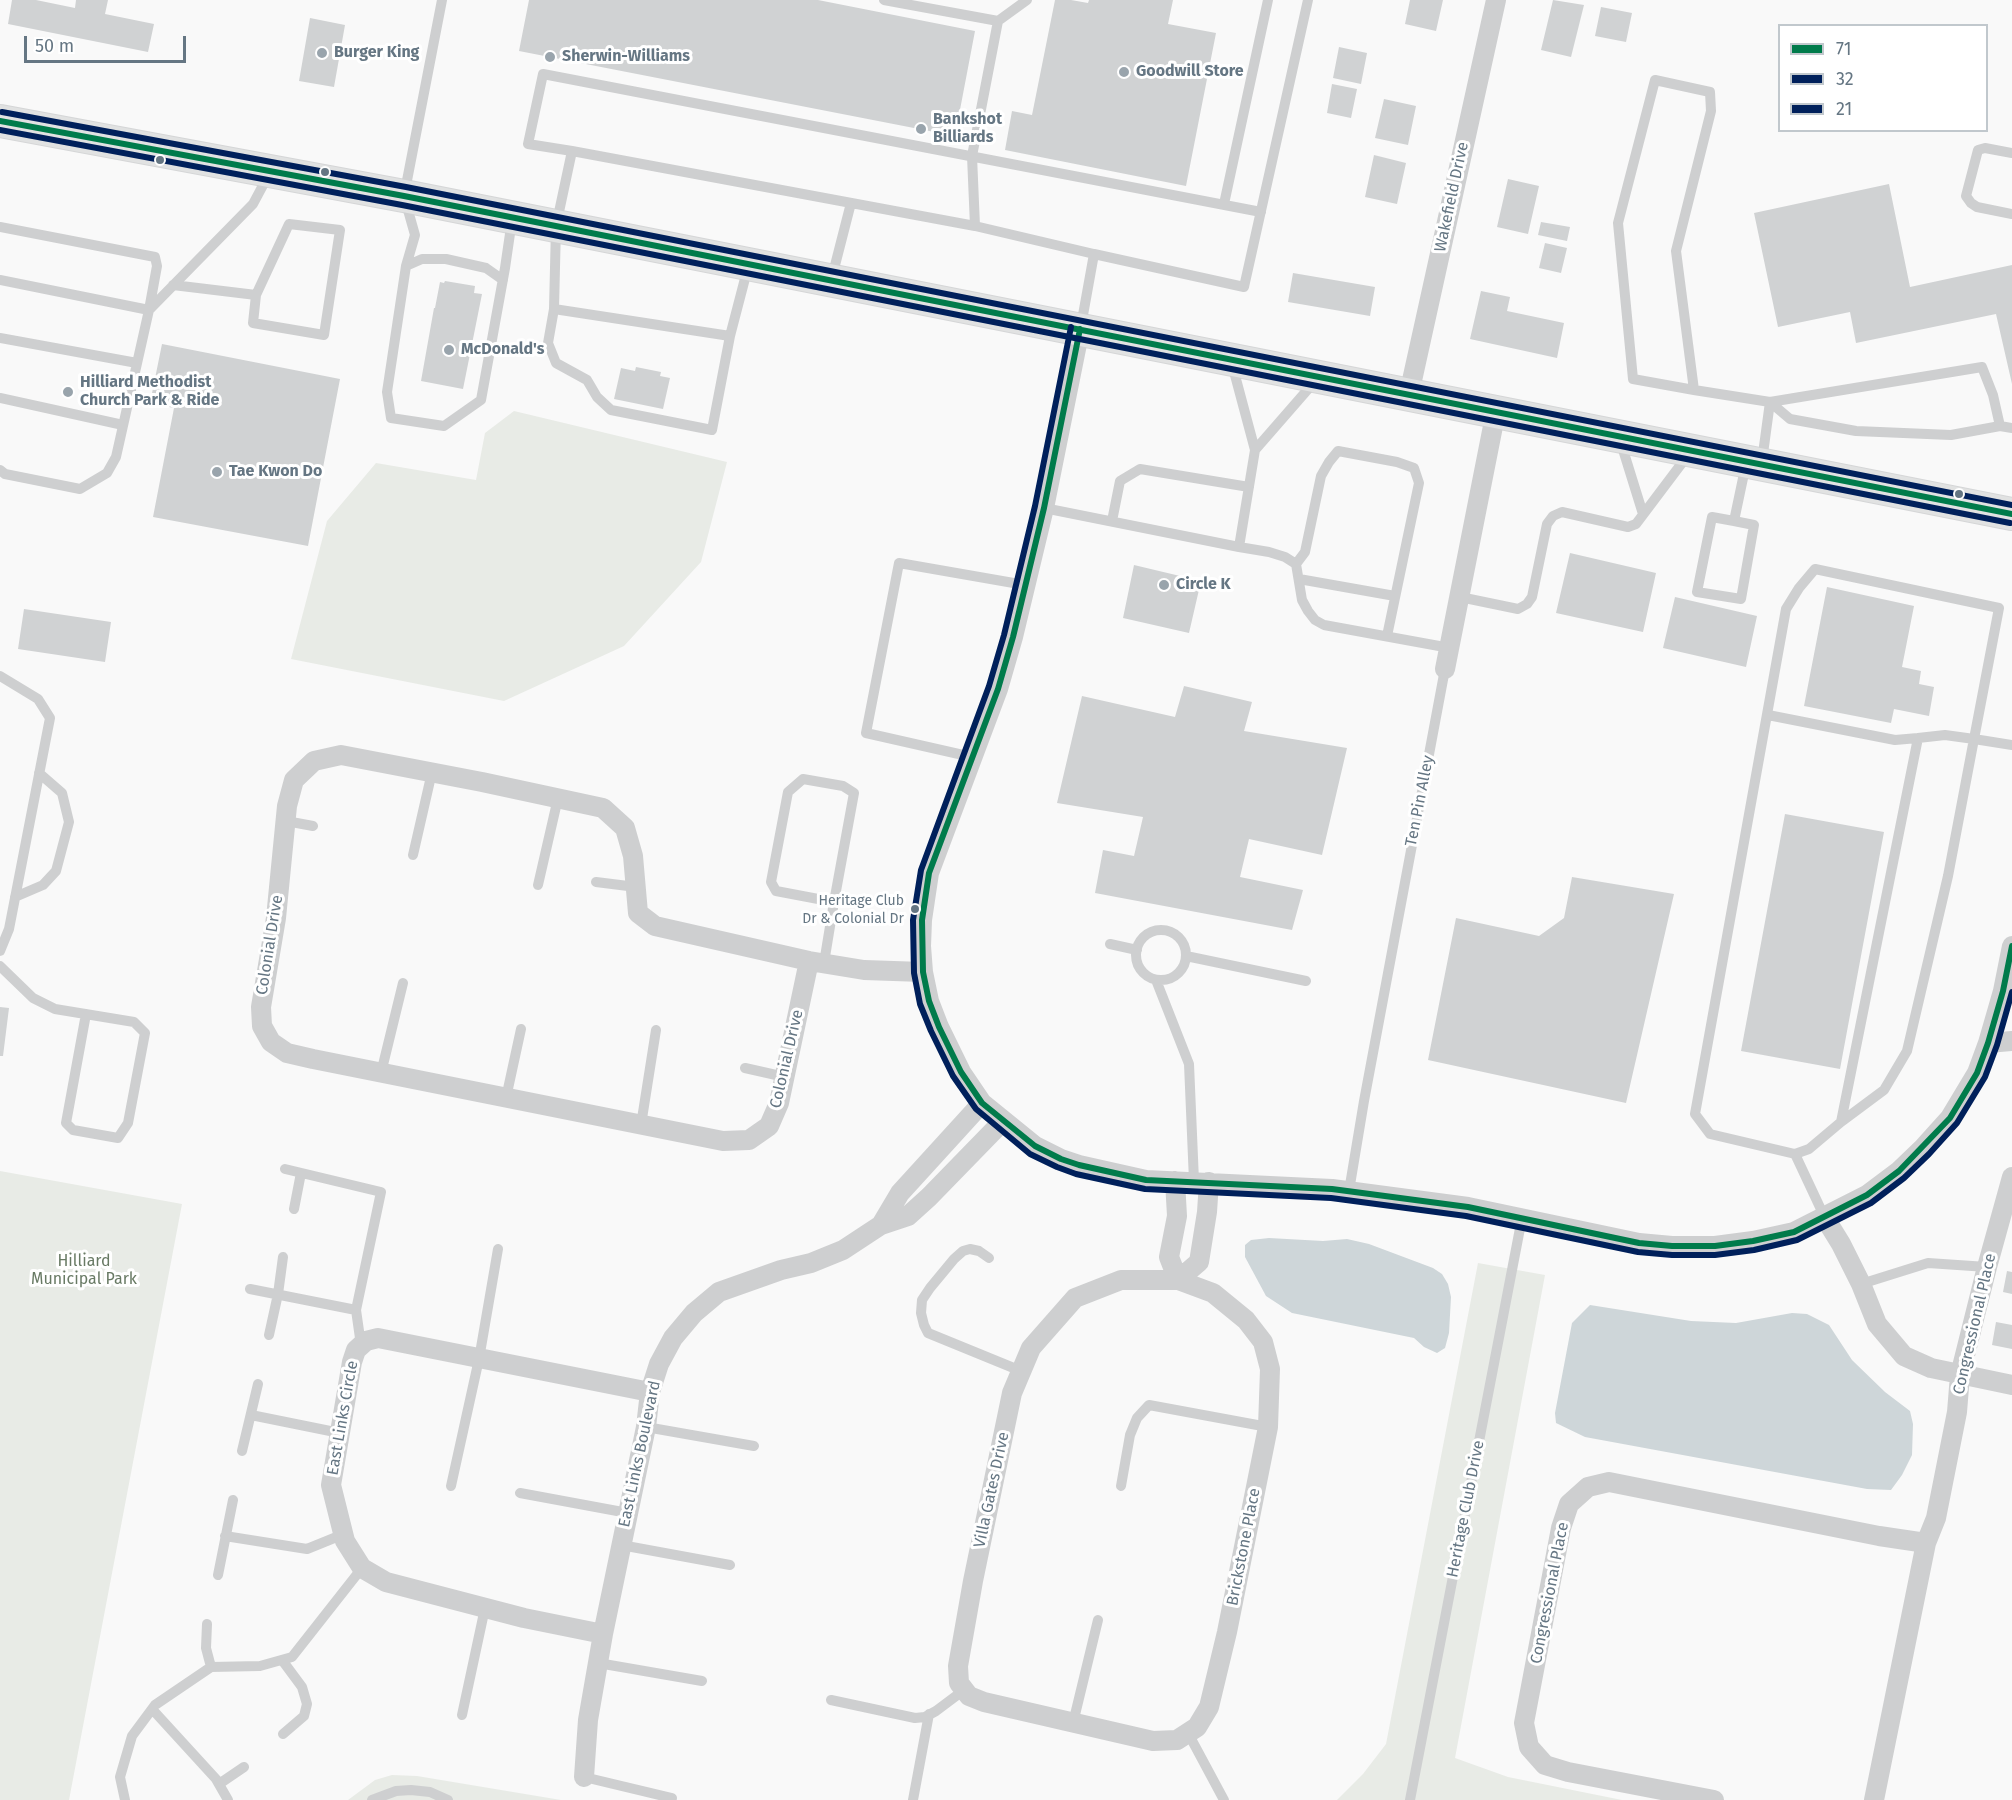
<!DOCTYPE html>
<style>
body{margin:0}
#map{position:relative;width:2012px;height:1800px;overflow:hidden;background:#f9f9f9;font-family:"Fira Sans",sans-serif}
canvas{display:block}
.legend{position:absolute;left:1778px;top:24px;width:210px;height:108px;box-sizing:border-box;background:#fff;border:2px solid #c1c8cd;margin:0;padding:8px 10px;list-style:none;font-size:18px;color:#657683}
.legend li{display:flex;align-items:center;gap:12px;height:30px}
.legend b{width:30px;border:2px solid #c1c8cd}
.scale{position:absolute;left:24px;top:36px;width:162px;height:27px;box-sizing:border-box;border:3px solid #657683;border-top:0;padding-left:8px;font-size:18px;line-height:21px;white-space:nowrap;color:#657683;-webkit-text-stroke:4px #fff;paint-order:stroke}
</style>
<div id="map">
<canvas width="2012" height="1800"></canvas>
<ul class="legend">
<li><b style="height:8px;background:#007b4b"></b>71</li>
<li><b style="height:8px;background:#00205b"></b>32</li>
<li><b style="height:8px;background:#00205b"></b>21</li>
</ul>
<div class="scale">50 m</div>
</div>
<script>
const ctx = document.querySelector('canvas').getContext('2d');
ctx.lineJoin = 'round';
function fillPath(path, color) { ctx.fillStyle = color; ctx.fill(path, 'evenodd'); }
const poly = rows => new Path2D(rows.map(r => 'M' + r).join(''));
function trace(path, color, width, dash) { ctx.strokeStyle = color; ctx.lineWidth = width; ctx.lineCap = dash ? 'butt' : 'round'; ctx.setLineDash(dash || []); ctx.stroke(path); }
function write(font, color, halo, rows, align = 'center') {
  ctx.font = font + ' "Fira Sans",sans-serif'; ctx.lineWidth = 6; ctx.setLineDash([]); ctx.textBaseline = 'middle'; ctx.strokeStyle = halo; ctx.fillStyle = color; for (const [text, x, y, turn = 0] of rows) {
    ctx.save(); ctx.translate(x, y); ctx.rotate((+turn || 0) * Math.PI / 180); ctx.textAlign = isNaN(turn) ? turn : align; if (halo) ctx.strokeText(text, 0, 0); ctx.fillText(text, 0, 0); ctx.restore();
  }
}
fillPath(poly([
 [514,411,727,462,701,562,624,646,504,701,291,659,327,521,376,463,476,480,485,433],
 [0,1171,182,1204,69,1800,0,1800],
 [1478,1263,1545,1275,1455,1758,1508,1777,1622,1800,1337,1800,1363,1774,1386,1744],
 [392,1775,417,1776,561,1800,348,1800,375,1780]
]), '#e8ebe6');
fillPath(poly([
 [1269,1238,1323,1241,1347,1239,1369,1244,1433,1268,1442,1274,1448,1284,1451,1297,1449,1333,1445,1348,1437,1353,1424,1347,1414,1338,1292,1313,1266,1296,1245,1257,1245,1245,1251,1240],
 [1590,1305,1691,1321,1736,1323,1792,1313,1807,1314,1829,1325,1852,1360,1885,1392,1910,1411,1913,1424,1912,1455,1902,1475,1891,1490,1867,1489,1585,1437,1556,1423,1555,1413,1572,1323]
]), '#ced6d9');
fillPath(poly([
 [12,0,36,0,75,8,76,0,108,0,105,14,154,24,148,52,8,24],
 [529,0,818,0,975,31,955,136,519,51],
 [1055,0,1071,0,1088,3,1089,0,1173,0,1168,24,1216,33,1186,186,1005,150,1012,111,1032,115],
 [1410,0,1443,0,1436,31,1405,24],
 [1553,0,1584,5,1571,57,1541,50],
 [1601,7,1632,13,1626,42,1595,36],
 [310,18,345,25,334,87,299,81],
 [1339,47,1367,53,1361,84,1333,78],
 [1332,84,1357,89,1351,118,1327,113],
 [1384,99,1416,106,1408,145,1375,138],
 [1374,155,1406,163,1397,204,1365,197],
 [1508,179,1539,186,1528,234,1497,227],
 [1889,184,1910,287,2012,265,2012,384,1996,314,1856,343,1850,312,1778,327,1754,213],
 [1541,222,1570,227,1567,241,1538,235],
 [1545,243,1567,248,1561,273,1539,268],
 [1293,273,1375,287,1370,316,1288,302],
 [445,281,475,286,474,293,482,294,463,389,421,381,434,308,435,308,440,282,444,283],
 [1481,291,1510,297,1507,311,1564,323,1557,358,1470,339],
 [162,344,340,379,308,546,153,517,174,408,150,403],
 [636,367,661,372,660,376,670,378,663,409,614,399,621,368,635,371],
 [1570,553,1656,573,1643,632,1556,613],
 [1134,565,1201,581,1189,633,1123,618],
 [1827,587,1914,606,1902,667,1921,671,1919,684,1934,687,1929,716,1894,709,1891,723,1804,706],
 [1675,597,1757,616,1746,667,1663,648],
 [24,609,111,622,105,662,18,649],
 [1184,686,1252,702,1244,731,1347,748,1322,855,1249,839,1240,877,1303,890,1292,930,1095,893,1103,850,1134,856,1143,817,1057,803,1082,696,1175,717],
 [1785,814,1884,832,1840,1069,1741,1051],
 [1572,877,1674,894,1626,1103,1428,1060,1456,918,1539,936,1564,918],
 [0,1007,9,1008,3,1056,0,1056],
 [2007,1271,2012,1272,2012,1294,2003,1292],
 [1996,1322,2012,1325,2012,1349,1992,1345]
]), '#d0d2d3');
const primary = poly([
 [0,121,404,196,2012,514]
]);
trace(primary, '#d5d6d7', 34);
trace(poly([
 [442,0,404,196,415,235,406,266,387,392,391,418,444,426,481,400,505,268,512,220],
 [884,0,998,21,1027,0],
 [572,151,528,144,543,74,1261,212],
 [2012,153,1985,148,1978,150,1966,196,1971,203,1977,207,2012,214],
 [1224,204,1268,0],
 [975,226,972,156,998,21],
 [0,227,155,257,157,266,149,310,116,457,107,473,80,489,5,474,0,470],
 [1094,254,1244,287,1308,0],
 [406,266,422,259,446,259,486,268,503,280],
 [748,267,730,336,554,309,556,226,572,151,975,226,1094,254,1081,326],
 [832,277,851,203],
 [0,280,149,310,253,204,269,174],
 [173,285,256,295,253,323,324,335,340,230,289,224,256,295],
 [554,309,548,343,556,363,587,380,597,397,611,410,712,430,730,336],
 [0,338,137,363],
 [1694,390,1676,251,1711,111,1710,92,1655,80,1618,223,1633,379,1694,390,1770,402,1762,461],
 [0,398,123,425],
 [1770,402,1982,367,1993,395,2000,426,2012,428],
 [1770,402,1790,419,1856,431,1951,435,2000,426],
 [1620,440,1643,514],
 [1255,450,1316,380],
 [1044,508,1239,547,1255,450,1232,364],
 [1112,521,1120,481,1140,469,1249,487],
 [1734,521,1712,517,1697,592,1741,599,1754,525,1734,521,1746,464],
 [1239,547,1269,552,1285,557,1296,564,1302,600,1308,611,1315,620,1324,625,1450,648],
 [1296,564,1305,552,1321,476,1329,462,1338,451,1397,462,1414,468,1419,483,1387,636],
 [1299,579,1395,596],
 [1460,597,1518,609,1527,604,1532,597,1547,524,1553,516,1562,512,1628,527,1636,524,1688,455],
 [0,676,38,699,50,718,9,929,0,951],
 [1768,715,1895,740,1918,738],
 [972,757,866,733,899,563,1025,585],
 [286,821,313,826],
 [413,855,432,772],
 [596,882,636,887],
 [538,885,558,798],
 [15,897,43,885,56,871,69,822,62,793,39,773],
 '1136 955a25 25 0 1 1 50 0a25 25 0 1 1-50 0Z',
 [1110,944,1137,950],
 [1186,956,1306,981],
 [824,963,834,902,854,793,843,786,803,779,788,792,771,882,776,891,834,902],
 [0,966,33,998,55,1009,134,1022,145,1033,128,1123,118,1138,73,1130,66,1123,86,1014],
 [1156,980,1189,1064,1194,1181],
 [745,1068,785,1077],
 [381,1073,403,983],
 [506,1098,521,1029],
 [1841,1122,1809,1149,1795,1154,1710,1134,1695,1114,1786,609,1799,588,1815,569,1999,608,1974,739,1948,876,1907,1051,1884,1090,1841,1122,1918,738,1945,735,1974,739,2012,745],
 [641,1125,656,1030],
 [1795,1154,1825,1218],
 [285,1169,381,1192,356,1310,361,1345],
 [1349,1191,1364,1101,1445,669],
 [294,1209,301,1173],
 [989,1258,979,1251,970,1249,963,1251,954,1259,930,1288,922,1300,921,1313,924,1325,928,1333,1021,1371],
 [1861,1284,1928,1263,1987,1267],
 [250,1289,356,1310],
 [269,1335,278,1294,283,1257],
 [251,1415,340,1433],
 [646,1427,754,1446],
 [242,1451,258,1384],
 [451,1486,479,1359,498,1249],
 [1121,1486,1130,1435,1137,1418,1149,1405,1268,1427],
 [520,1493,628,1513],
 [225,1536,307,1549,344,1534],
 [621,1545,730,1565],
 [218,1575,233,1500],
 [207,1624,206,1648,211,1667],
 [282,1660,302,1687,307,1704,304,1716,283,1734],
 [598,1663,702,1681],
 [831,1700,915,1718,925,1717,936,1711,964,1690],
 [152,1709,216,1779,228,1800],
 [462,1715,485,1608],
 [1073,1723,1098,1620],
 [1188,1733,1224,1800],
 [584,1777,672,1798],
 [219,1784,244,1767],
 [125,1800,120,1777,132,1736,155,1705,211,1667,260,1666,292,1657,362,1568],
 [372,1800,396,1791,411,1790,430,1792,448,1800],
 [913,1800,929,1714],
 [1410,1800,1522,1218]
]), '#cecfd0', 10);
trace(poly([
 [1080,329,1044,508,1013,637,998,689,929,873,922,920,921,946,923,972,929,1001,939,1027,961,1072,982,1103,1035,1146,1061,1159,1079,1165,1146,1180,1332,1189,1468,1207,1639,1243,1672,1246,1715,1246,1753,1241,1794,1232,1867,1195,1899,1171,1923,1148,1950,1118,1977,1073,1988,1043,2003,991,2012,946],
 [1409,394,1496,0],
 [1445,669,1496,411],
 [809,961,779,1103,769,1126,749,1140,723,1141,313,1059,287,1053,271,1042,262,1026,261,1007,276,918,287,806,294,780,314,761,341,755,482,782,603,808,625,828,633,856,638,913,655,926,809,961,864,970,923,972],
 [1988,1043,2012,1041],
 [1175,1181,1177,1216,1169,1257,1178,1280],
 [1825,1218,1841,1244,1861,1284,1877,1324,1904,1356,1931,1368,2012,1385],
 [881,1225,900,1193,982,1103],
 [1178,1280,1213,1293,1246,1320,1263,1342,1270,1369,1268,1427,1227,1632,1209,1707,1197,1727,1177,1740,1153,1741,984,1702,969,1696,959,1683,958,1666,973,1581,1012,1393,1031,1348,1075,1298,1121,1280,1178,1280,1199,1262,1207,1212,1209,1182],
 [603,1634,524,1618,386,1582,362,1568,345,1541,331,1485,352,1362,356,1350,366,1341,378,1338,650,1392],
 [584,1777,588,1720,603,1634,646,1427,650,1392,659,1364,673,1338,694,1313,719,1292,781,1270,811,1263,843,1250,881,1225,908,1216,929,1197,1003,1121],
 [1714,1800,1568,1772,1545,1765,1529,1747,1524,1723,1561,1528,1569,1504,1588,1487,1609,1482,1879,1536,1926,1543],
 [1874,1800,1926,1543,1936,1518,1957,1412,1960,1375,1987,1267,2012,1177]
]), '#cecfd0', 20);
trace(primary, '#e1e2e2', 32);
trace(poly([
 [0,121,404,196,2012,514],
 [1080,329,1044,508,1013,637,998,689,929,873,922,920,923,972,929,1001,939,1027,961,1072,982,1103,1035,1146,1061,1159,1079,1165,1146,1180,1332,1189,1468,1207,1639,1243,1672,1246,1715,1246,1753,1241,1794,1232,1867,1195,1899,1171,1950,1118,1977,1073,1988,1043,2003,991,2012,946]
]), '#007b4b', 6);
trace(poly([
 [0,130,402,205,2010,523],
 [1071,327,1035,506,1004,635,989,686,921,870,913,920,914,973,920,1004,931,1031,953,1076,976,1109,1030,1154,1057,1167,1076,1174,1145,1189,1331,1198,1466,1216,1638,1252,1672,1255,1715,1255,1754,1250,1797,1240,1871,1203,1904,1178,1929,1154,1957,1123,1985,1077,1997,1045,2012,992]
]), '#00205b', 6);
trace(poly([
 [2,112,406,187,2012,505]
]), '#00205b', 6);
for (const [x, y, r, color] of [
 [322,53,6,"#99a4ac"],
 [550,57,6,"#99a4ac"],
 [1124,72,6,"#99a4ac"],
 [921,129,6,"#99a4ac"],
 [160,160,5,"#657683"],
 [325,172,5,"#657683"],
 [449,350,6,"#99a4ac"],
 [68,392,6,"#99a4ac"],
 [217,472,6,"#99a4ac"],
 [1959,494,5,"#657683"],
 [1164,585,6,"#99a4ac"],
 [915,909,5,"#657683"]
]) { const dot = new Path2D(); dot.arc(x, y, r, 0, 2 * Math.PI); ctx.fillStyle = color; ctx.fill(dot); trace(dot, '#fff', 2); }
write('14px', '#657683', '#fff', [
 ["Heritage Club",904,901],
 ["Dr & Colonial Dr",904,919]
], 'right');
write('bold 16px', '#657683', '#fff', [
 ["Burger King",334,53],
 ["Sherwin-Williams",562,57],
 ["Goodwill Store",1136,72],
 ["Bankshot",933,120],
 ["Billiards",933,138],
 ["McDonald's",461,350],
 ["Hilliard Methodist",80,383],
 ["Church Park & Ride",80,401],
 ["Tae Kwon Do",229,472],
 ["Circle K",1176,585]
], 'left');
write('16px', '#657683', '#fff', [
 ["Wakefield Drive",1452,197,-78],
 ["Ten Pin Alley",1420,801,-79],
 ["Colonial Drive",270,945,-81],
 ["Colonial Drive",787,1059,-77],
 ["Congressional Place",1975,1324,-77],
 ["East Links Circle",343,1418,-80],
 ["East Links Boulevard",640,1454,-78],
 ["Villa Gates Drive",992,1490,-78],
 ["Heritage Club Drive",1466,1509,-79],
 ["Brickstone Place",1244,1547,-79],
 ["Congressional Place",1550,1593,-79]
]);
write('16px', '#687a64', '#fff', [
 ["Hilliard",84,1262],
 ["Municipal Park",84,1280]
]);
</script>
